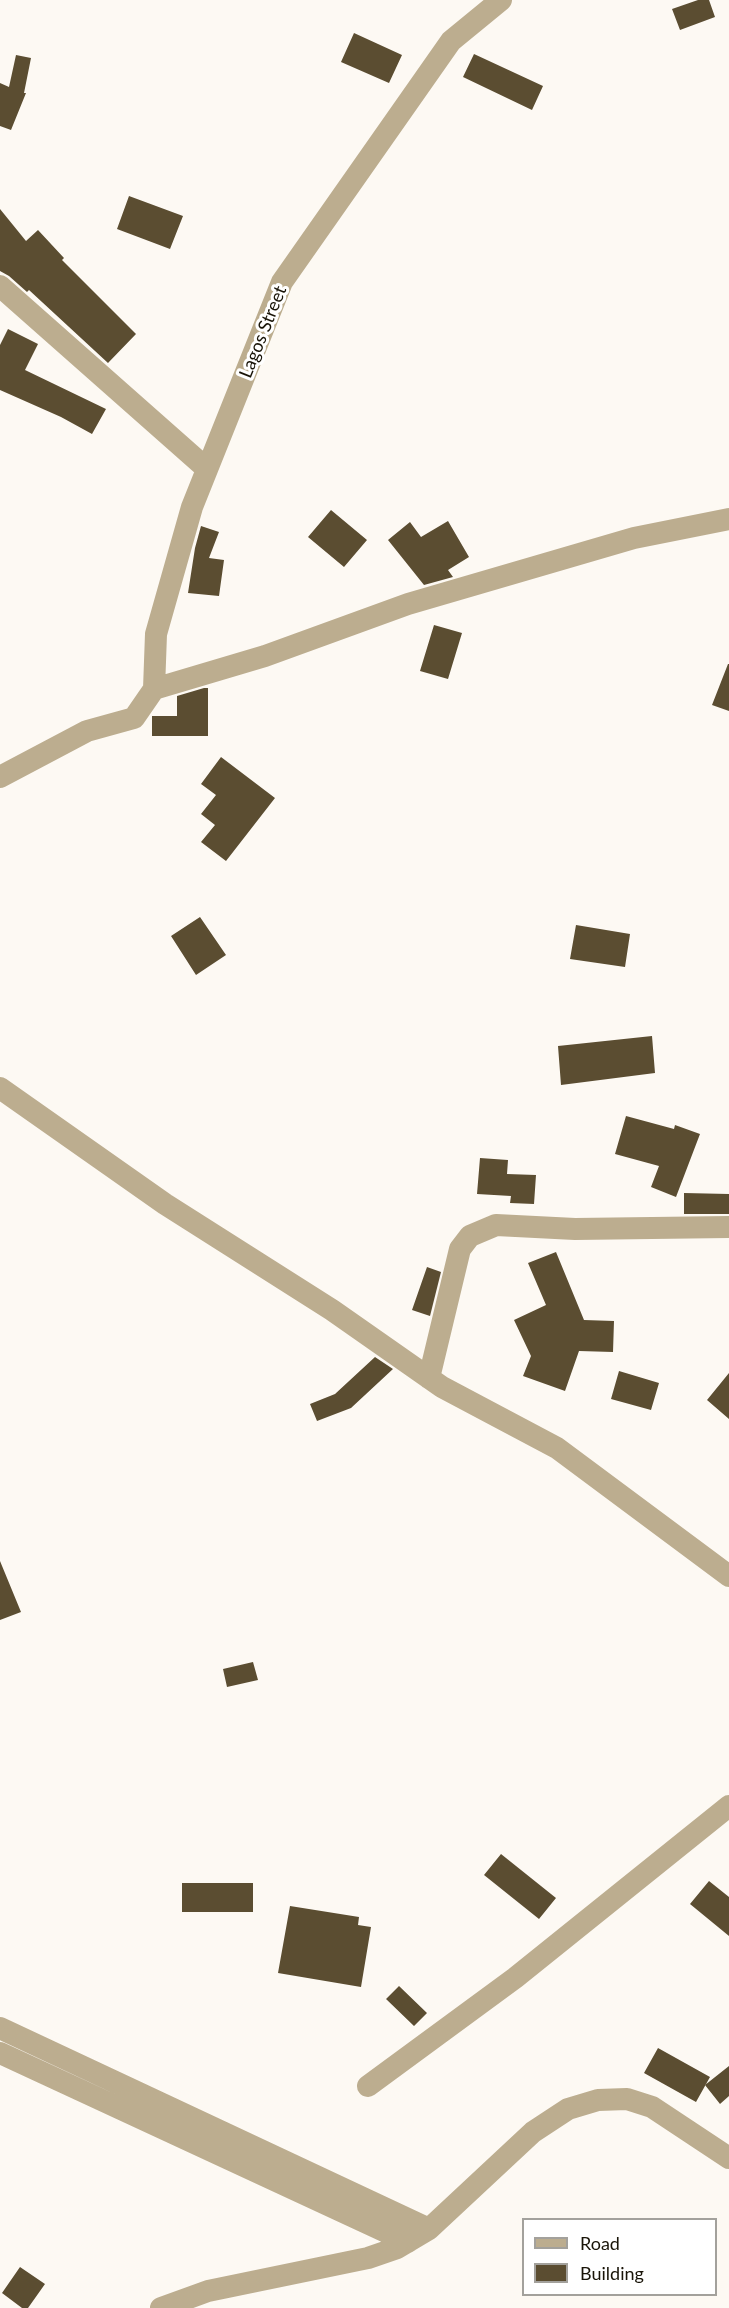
<!DOCTYPE html>
<style>
body{margin:0}
#map{position:relative;width:729px;height:2308px;overflow:hidden;background:#fdf9f3;font-family:Lato,sans-serif}
canvas{display:block}
.legend{position:absolute;left:522px;top:2218px;width:195px;height:78px;box-sizing:border-box;background:#fff;border:2px solid #a3a19c;margin:0;padding:8px 10px;list-style:none;font-size:18px;color:#191408}
.legend li{display:flex;align-items:center;gap:12px;height:30px}
.legend b{width:30px;border:2px solid #a3a19c}
</style>
<div id="map">
<canvas width="729" height="2308"></canvas>
<ul class="legend">
<li><b style="height:8px;background:#bcad8f"></b>Road</li>
<li><b style="height:16px;background:#5b4d31"></b>Building</li>
</ul>
</div>
<script>
const ctx = document.querySelector('canvas').getContext('2d');
ctx.lineJoin = 'round';
function fillPath(path, color) { ctx.fillStyle = color; ctx.fill(path, 'evenodd'); }
const poly = rows => new Path2D(rows.map(r => 'M' + r).join(''));
function trace(path, color, width, dash) { ctx.strokeStyle = color; ctx.lineWidth = width; ctx.lineCap = dash ? 'butt' : 'round'; ctx.setLineDash(dash || []); ctx.stroke(path); }
function write(font, color, halo, rows, align = 'center') {
  ctx.font = font + ' Lato,sans-serif'; ctx.lineWidth = 6; ctx.setLineDash([]); ctx.textBaseline = 'middle'; ctx.strokeStyle = halo; ctx.fillStyle = color; for (const [text, x, y, turn = 0] of rows) {
    ctx.save(); ctx.translate(x, y); ctx.rotate((+turn || 0) * Math.PI / 180); ctx.textAlign = isNaN(turn) ? turn : align; if (halo) ctx.strokeText(text, 0, 0); ctx.fillText(text, 0, 0); ctx.restore();
  }
}
fillPath(poly([
 [698,0,709,0,715,17,680,30,672,9],
 [354,33,402,55,389,83,341,62],
 [474,54,543,86,532,110,463,77],
 [16,55,31,58,24,93,26,93,11,130,0,126,0,83,9,87],
 [129,196,183,216,170,249,117,229],
 [0,209,26,241,38,230,64,258,62,260,136,334,108,363,29,290,27,292,9,276,0,271],
 [8,329,38,344,25,370,106,409,92,434,61,417,0,390,0,345],
 [331,510,367,540,344,567,308,537],
 [448,521,469,557,448,570,453,577,424,585,388,540,410,522,421,537],
 [201,526,219,532,209,558,224,560,219,596,188,593,195,548],
 [434,625,462,633,448,679,420,671],
 [728,664,729,664,729,711,712,705],
 [204,688,208,688,208,736,152,736,152,716,177,716,177,696],
 [221,757,275,798,226,861,201,842,215,825,201,814,216,795,201,784],
 [200,917,226,955,196,975,171,936],
 [576,925,630,934,625,967,570,959],
 [652,1036,655,1073,561,1085,558,1046],
 [626,1116,674,1129,675,1125,700,1134,676,1197,651,1187,659,1166,615,1154],
 [480,1158,508,1160,507,1174,536,1175,534,1204,510,1203,511,1196,477,1194],
 [684,1193,729,1194,729,1214,684,1214],
 [556,1252,584,1320,614,1321,613,1352,579,1351,565,1391,523,1376,531,1356,514,1320,546,1305,528,1263],
 [427,1267,441,1272,430,1316,412,1310],
 [375,1357,393,1369,351,1408,317,1421,310,1404,335,1394],
 [619,1371,659,1383,651,1410,611,1399],
 [729,1373,729,1419,707,1400],
 [0,1561,21,1612,0,1620],
 [253,1662,258,1680,227,1687,223,1669],
 [501,1854,556,1898,539,1919,484,1875],
 [709,1881,729,1897,729,1936,690,1904],
 [182,1883,253,1883,253,1912,182,1912],
 [290,1906,359,1917,358,1925,371,1927,361,1987,278,1973],
 [399,1986,427,2013,414,2026,386,1999],
 [658,2048,710,2077,696,2102,644,2073],
 [729,2066,729,2096,720,2104,705,2085],
 [20,2267,45,2284,28,2308,22,2308,2,2293]
]), '#5b4d31');
trace(poly([
 [0,286,207,469],
 [154,689,156,634,192,507,282,282,451,41,501,0],
 [0,777,87,731,134,718,154,689,265,656,408,604,634,538,729,519],
 [0,1088,165,1204,332,1310,442,1387,557,1448,729,1576],
 [429,1378,460,1249,470,1236,496,1225,575,1229,729,1227],
 [0,2028,429,2229],
 [0,2053,408,2242],
 [368,2086,515,1978,729,1806],
 [161,2308,208,2291,368,2258,397,2248,429,2229,533,2132,568,2109,598,2100,627,2099,652,2107,729,2158]
]), '#bcad8f', 22);
write('18px', '#191408', '#fff', [
 ["Lagos Street",263,332,-68]
]);
</script>
